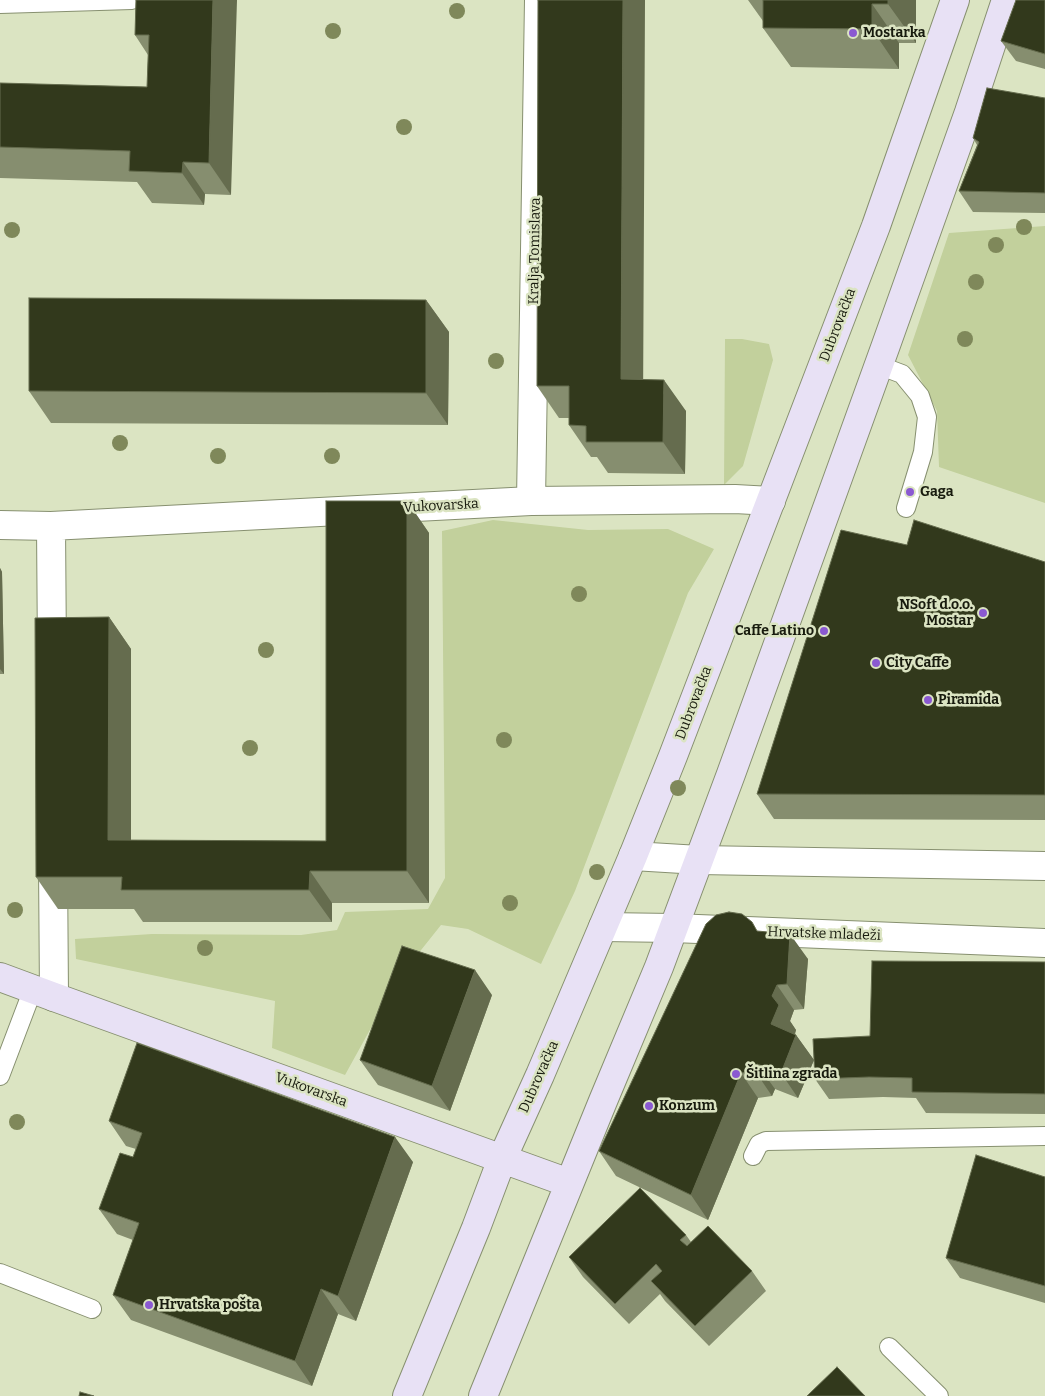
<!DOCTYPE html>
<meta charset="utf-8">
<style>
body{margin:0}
canvas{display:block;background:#dbe4c2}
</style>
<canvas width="1045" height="1396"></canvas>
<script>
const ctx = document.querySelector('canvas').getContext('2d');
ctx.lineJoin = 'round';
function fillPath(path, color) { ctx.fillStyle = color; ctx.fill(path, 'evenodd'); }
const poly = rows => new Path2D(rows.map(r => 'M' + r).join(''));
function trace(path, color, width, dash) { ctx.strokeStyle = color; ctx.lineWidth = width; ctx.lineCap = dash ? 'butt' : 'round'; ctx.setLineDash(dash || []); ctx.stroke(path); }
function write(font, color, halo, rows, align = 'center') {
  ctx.font = font + ' Bitter,serif'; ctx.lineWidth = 5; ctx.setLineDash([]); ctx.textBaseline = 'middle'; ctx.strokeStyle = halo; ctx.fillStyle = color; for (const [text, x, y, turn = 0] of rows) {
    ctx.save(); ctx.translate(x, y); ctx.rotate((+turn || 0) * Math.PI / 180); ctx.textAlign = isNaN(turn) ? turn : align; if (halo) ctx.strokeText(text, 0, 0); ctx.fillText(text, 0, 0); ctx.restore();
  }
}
fillPath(poly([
 [1045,226,1045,503,939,467,937,411,908,355,949,233],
 [725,339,742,339,769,344,773,360,743,466,724,485],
 [493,520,588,530,668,529,714,549,688,593,575,891,541,964,468,929,441,925,398,979,345,1075,272,1048,275,1001,76,959,75,939,152,934,301,935,337,930,345,912,428,909,445,878,442,531]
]), '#c2d09c');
const lane = poly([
 [0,4,132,0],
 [878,365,902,374,920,396,927,417,923,452,906,508],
 [0,1076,33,989],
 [753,1156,759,1144,766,1141,1045,1136],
 [0,1273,92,1309],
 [889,1347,939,1396]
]);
const street = poly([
 [531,501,539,0],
 [0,525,51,526,531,501,735,499,771,501],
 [51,526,52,656],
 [633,856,699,860,1045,866],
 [53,864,54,997],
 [603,927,673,928,1045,943]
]);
const secondary = poly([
 [0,977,54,997,569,1183],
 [407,1396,476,1228,502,1159,540,1075,633,856,673,756,876,226,955,0],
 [483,1396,603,1101,659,967,731,774,886,345,969,112,1006,0]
]);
trace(lane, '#879070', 20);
trace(street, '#879070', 30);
trace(secondary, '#879070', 30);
trace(lane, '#fff', 18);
trace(street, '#fff', 28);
trace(secondary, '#e8e1f5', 28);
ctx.fillStyle = '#7f885a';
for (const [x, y] of [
 [457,11],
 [333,31],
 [404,127],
 [1024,227],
 [12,230],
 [996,245],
 [976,282],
 [965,339],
 [496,361],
 [120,443],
 [218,456],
 [332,456],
 [579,594],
 [266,650],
 [504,740],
 [250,748],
 [678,788],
 [597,872],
 [510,903],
 [15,910],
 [205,948],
 [17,1122]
]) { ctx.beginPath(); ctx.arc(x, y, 8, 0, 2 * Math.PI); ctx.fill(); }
fillPath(poly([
 [136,0,231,195,205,194,204,205,152,203,137,182,0,178,0,83,147,87,148,55,135,35],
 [748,0,916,0,916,43,899,43,899,69,791,67,763,28,763,21],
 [1045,0,1045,69,1016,61,1001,41],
 [1045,98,1045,213,973,212,959,191,977,145,973,138],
 [426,300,449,332,448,425,51,423,29,391],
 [643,379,686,411,685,474,608,473,597,457,591,457,569,425,569,418,559,418,537,386],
 [407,501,429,533,429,903,332,903,332,922,143,922,134,909,58,909,36,877,109,617,131,649,131,840,326,841],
 [907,545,1045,562,1045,820,774,819,757,794],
 [0,568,2,572,4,674,0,674],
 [759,931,808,959,804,1009,794,1010,790,1021,796,1030,795,1035,796,1035,814,1060,798,1098,775,1089,772,1096,758,1098,708,1220,616,1176,599,1151],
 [1045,962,1045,1114,926,1113,916,1098,883,1097,829,1099,815,1079,870,1036],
 [492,995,450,1111,378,1085,360,1060],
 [109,1121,413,1162,356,1321,338,1314,312,1386,131,1320,113,1295,133,1240,117,1234,99,1209,133,1157,136,1149,126,1146],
 [1045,1177,1045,1303,960,1278,946,1258],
 [686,1235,691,1242,752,1271,766,1291,709,1346,665,1301,660,1294,629,1324,583,1277,569,1257]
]), '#868e6f');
fillPath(poly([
 [213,0,237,0,231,195,209,163],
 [623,0,645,0,643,411,621,379],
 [888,0,916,0,916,43,888,4],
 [872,4,899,43,899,69,872,29],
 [183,162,205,194,204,205,182,173],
 [426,300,449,332,448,425,426,393],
 [664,380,686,411,685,474,663,442],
 [407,501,429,533,429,903,407,871],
 [0,568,2,572,4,674,0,669],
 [109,617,131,649,131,872,108,840],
 [310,871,332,903,332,922,309,890],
 [790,934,808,959,804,1009,787,984],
 [475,970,492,995,450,1111,432,1086],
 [777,985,794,1010,790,1021,796,1030,789,1049,771,1024,772,996],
 [796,1035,814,1060,798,1098,781,1073],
 [757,1064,775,1089,772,1096,755,1071],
 [741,1073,758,1098,708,1220,691,1195],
 [395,1137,413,1162,356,1321,338,1296],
 [321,1289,338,1314,312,1386,295,1361]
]), '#656c4e');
const building = poly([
 [136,0,213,0,209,163,183,162,182,173,129,171,130,151,0,147,0,83,147,87,149,35,135,35,136,0],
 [538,0,623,0,621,379,664,380,663,442,586,442,586,426,569,425,569,386,537,386,538,0],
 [763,0,888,0,888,4,872,4,872,29,763,28,763,0],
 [1016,0,1045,0,1045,54,1001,41,1016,0],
 [987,88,1045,98,1045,193,959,191,979,142,973,138,987,88],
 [29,298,426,300,426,393,29,391,29,298],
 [326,501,407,501,407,871,310,871,309,890,121,890,122,877,36,877,35,618,109,617,108,840,326,841,326,501],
 [914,520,1045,562,1045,795,757,794,841,530,907,545,914,520],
 [729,912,742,914,752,922,757,931,790,934,787,984,777,985,772,996,779,1005,771,1024,796,1035,781,1073,757,1064,755,1071,741,1073,691,1195,599,1151,706,924,716,915,729,912],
 [402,946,475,970,432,1086,360,1060,402,946],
 [872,961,1045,962,1045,1094,912,1092,912,1078,869,1077,815,1079,813,1039,870,1036,872,961],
 [137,1043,395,1137,338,1296,321,1289,295,1361,113,1295,139,1223,99,1209,120,1153,133,1157,142,1133,109,1121,137,1043],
 [976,1155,1045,1177,1045,1286,946,1258,976,1155],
 [640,1188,686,1235,680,1240,687,1246,708,1226,752,1271,695,1326,651,1281,662,1271,656,1264,615,1304,569,1257,640,1188],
 [837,1367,865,1396,807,1396,837,1367],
 [80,1392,94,1396,79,1396,80,1392]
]);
fillPath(building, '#32391c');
trace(building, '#656c4e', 1);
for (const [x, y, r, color] of [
 [853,33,5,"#8a59d1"],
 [910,492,5,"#8a59d1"],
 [983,613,5,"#8a59d1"],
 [824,631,5,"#8a59d1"],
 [876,663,5,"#8a59d1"],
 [928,700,5,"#8a59d1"],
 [736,1074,5,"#8a59d1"],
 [649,1106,5,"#8a59d1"],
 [149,1305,5,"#8a59d1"]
]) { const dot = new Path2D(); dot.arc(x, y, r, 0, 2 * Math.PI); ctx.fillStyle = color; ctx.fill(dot); trace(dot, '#dbe4c2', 2); }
write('bold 14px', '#181b0e', '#dbe4c2', [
 ["Mostarka",863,33],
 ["Gaga",920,492],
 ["NSoft d.o.o.",973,605,"right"],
 ["Mostar",973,621,"right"],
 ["Caffe Latino",814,631,"right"],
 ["City Caffe",886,663],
 ["Piramida",938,700],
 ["Šitlina zgrada",746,1074],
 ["Konzum",659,1106],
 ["Hrvatska pošta",159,1305]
], 'left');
write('14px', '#181b0e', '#dbe4c2', [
 ["Kralja Tomislava",535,251,-89],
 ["Dubrovačka",838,325,-69],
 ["Vukovarska",441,506,-3],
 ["Dubrovačka",694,703,-69],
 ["Hrvatske mladeži",824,934,2],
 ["Dubrovačka",539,1077,-66],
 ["Vukovarska",311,1090,20]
]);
</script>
